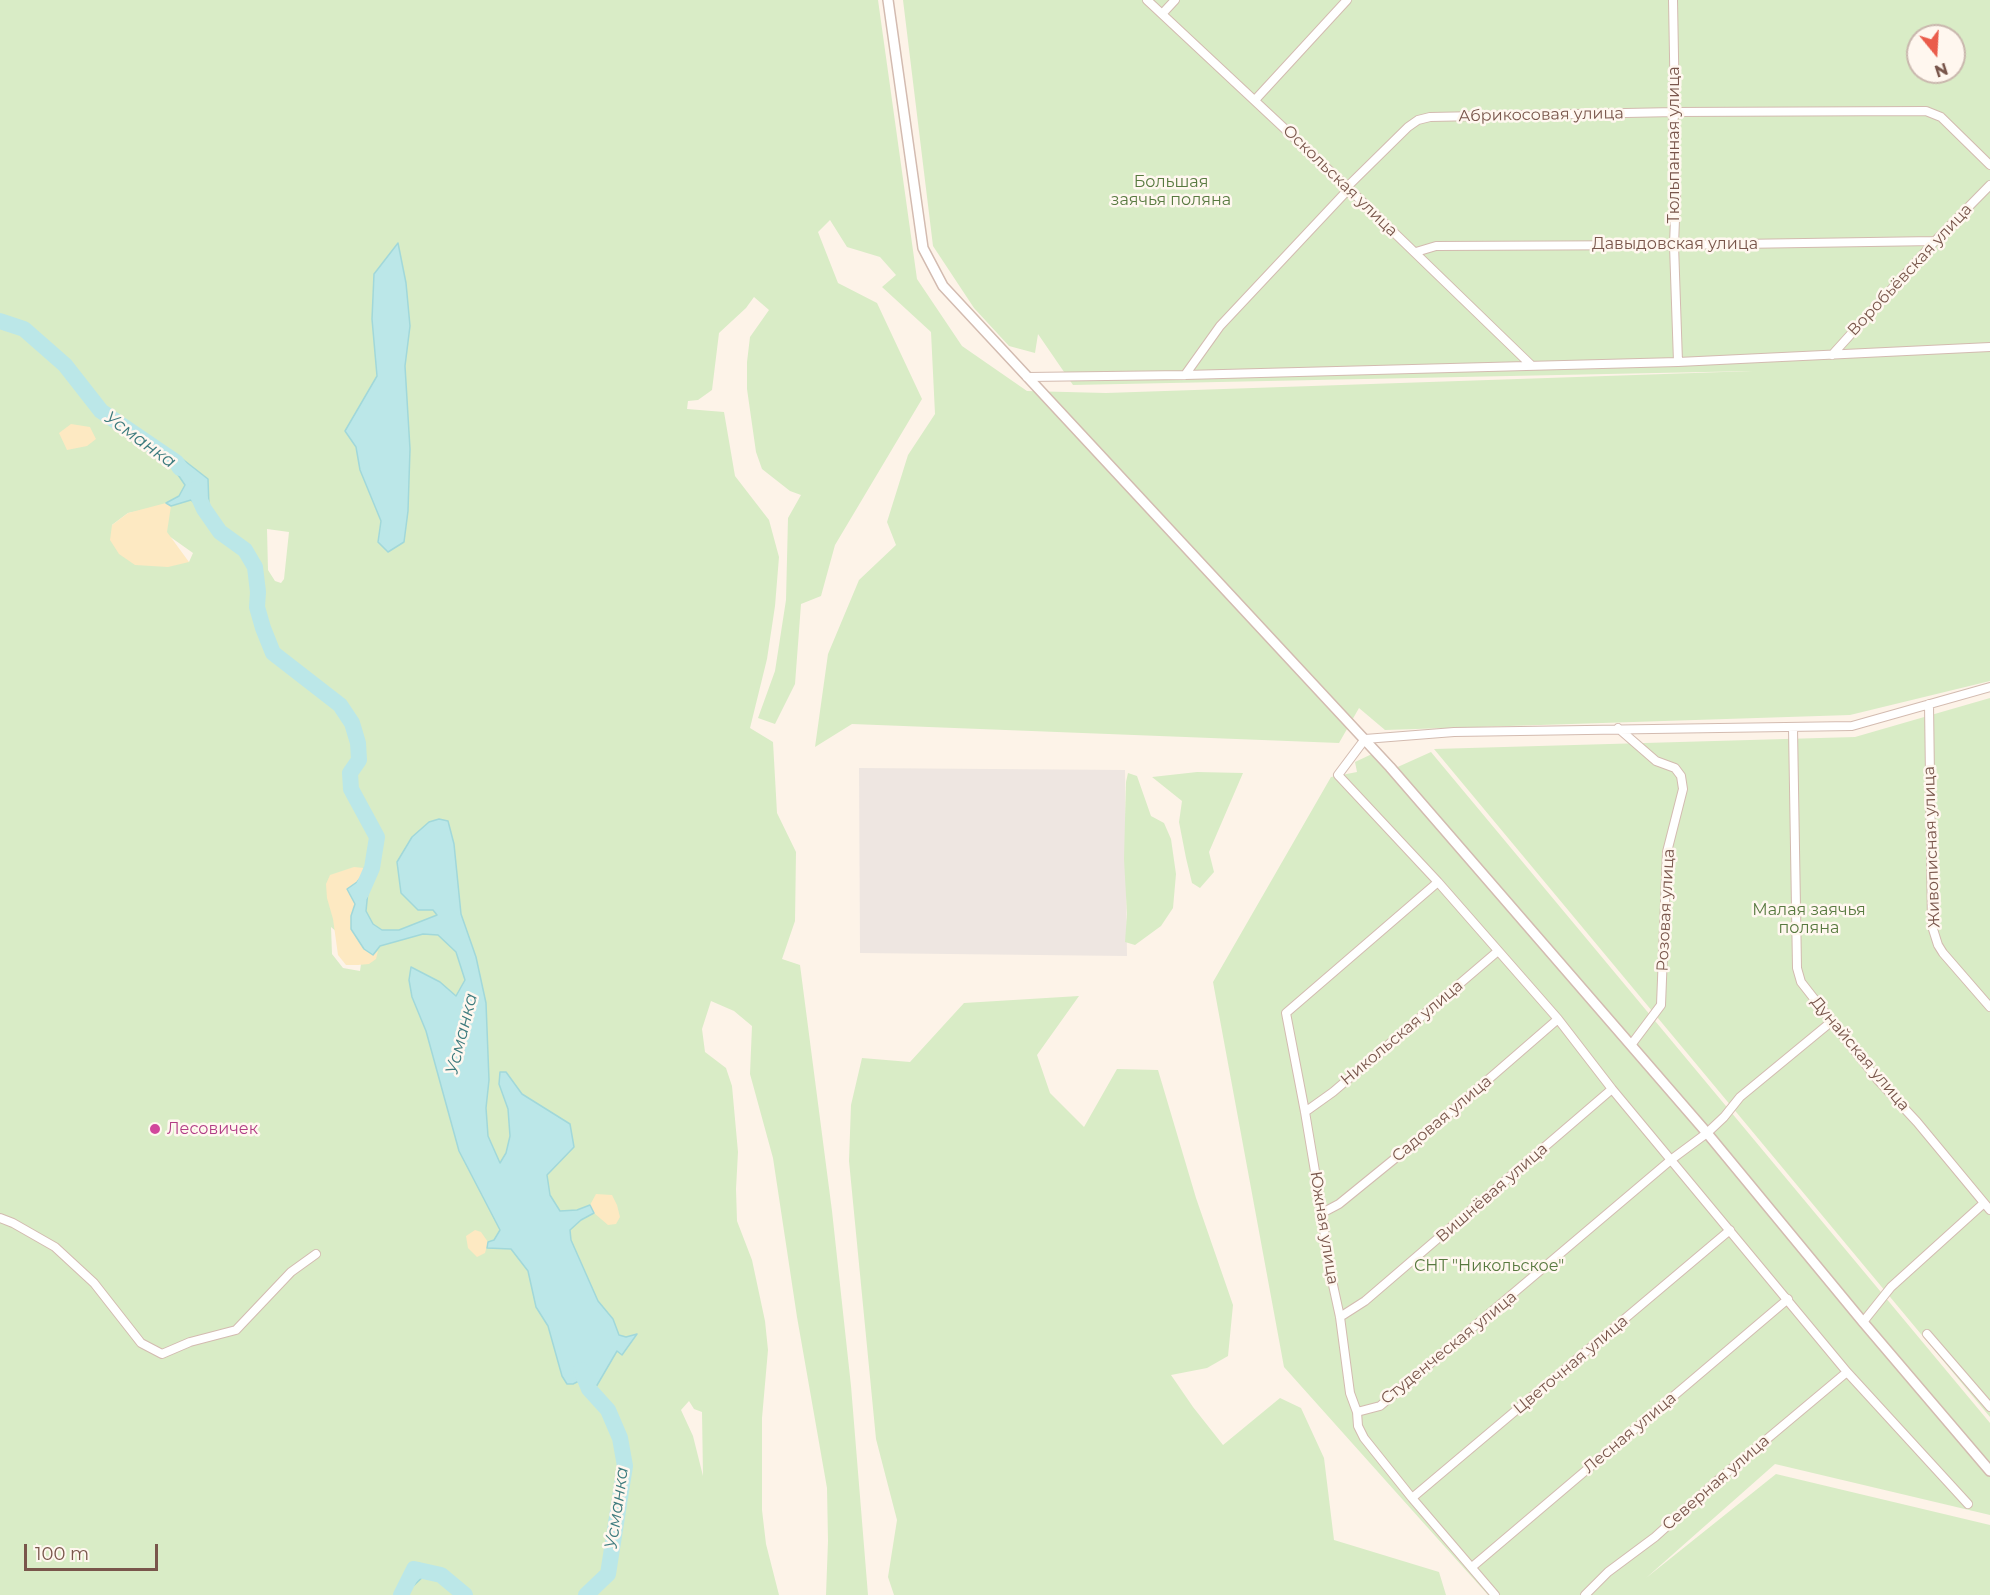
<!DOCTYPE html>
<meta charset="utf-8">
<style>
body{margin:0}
#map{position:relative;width:1990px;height:1595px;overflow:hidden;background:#fdf3e8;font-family:Montserrat,sans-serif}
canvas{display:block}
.north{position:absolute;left:1906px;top:24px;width:60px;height:60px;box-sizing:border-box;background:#fff7ef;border:2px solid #c9b7ad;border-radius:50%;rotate:162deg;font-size:16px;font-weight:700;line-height:24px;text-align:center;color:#79564b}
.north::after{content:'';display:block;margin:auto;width:21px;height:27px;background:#ea5c4b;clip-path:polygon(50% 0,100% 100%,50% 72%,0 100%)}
.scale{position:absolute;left:24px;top:1544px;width:134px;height:27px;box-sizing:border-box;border:3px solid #79564b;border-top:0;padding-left:8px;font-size:18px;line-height:21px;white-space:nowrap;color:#79564b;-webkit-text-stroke:4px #fff7ef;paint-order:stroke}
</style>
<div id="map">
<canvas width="1990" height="1595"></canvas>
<div class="north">N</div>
<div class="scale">100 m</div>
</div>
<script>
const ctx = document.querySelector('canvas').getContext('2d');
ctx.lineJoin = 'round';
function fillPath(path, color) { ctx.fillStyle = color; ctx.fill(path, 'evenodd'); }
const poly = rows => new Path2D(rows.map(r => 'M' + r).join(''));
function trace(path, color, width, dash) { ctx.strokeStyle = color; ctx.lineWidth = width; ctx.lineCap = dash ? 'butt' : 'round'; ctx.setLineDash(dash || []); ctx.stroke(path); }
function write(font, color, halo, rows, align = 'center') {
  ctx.font = font + ' Montserrat,sans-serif'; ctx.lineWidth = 5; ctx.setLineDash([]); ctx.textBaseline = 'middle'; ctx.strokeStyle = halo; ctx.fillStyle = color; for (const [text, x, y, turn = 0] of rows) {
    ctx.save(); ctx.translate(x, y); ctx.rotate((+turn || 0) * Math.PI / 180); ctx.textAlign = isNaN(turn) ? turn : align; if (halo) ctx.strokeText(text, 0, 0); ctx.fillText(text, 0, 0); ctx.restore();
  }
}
fillPath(poly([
 [859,768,1125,770,1127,956,860,953]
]), '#eee6e1');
fillPath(poly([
 [0,0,878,0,917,279,962,346,1027,391,1106,393,1753,371,1073,385,1038,334,1035,353,1009,346,974,308,933,246,903,0,1990,0,1990,681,1850,715,1385,730,1359,708,1339,743,852,724,815,747,828,654,859,580,896,545,887,522,908,455,935,414,931,332,882,287,896,275,880,257,847,247,830,220,818,232,838,283,877,303,922,399,835,545,821,596,801,604,795,684,775,724,758,718,775,671,786,600,788,518,801,495,790,491,762,469,756,452,747,389,747,362,750,337,769,310,754,297,746,308,719,333,712,390,698,400,688,401,687,409,724,412,735,476,769,520,779,557,775,606,767,659,750,728,773,742,777,813,796,852,795,921,782,959,800,965,832,1211,851,1386,868,1595,826,1595,828,1541,827,1488,797,1317,773,1158,750,1074,752,1026,734,1011,711,1001,702,1029,705,1052,726,1068,732,1086,738,1152,736,1189,737,1221,752,1260,765,1321,768,1350,762,1418,762,1510,766,1544,779,1595,0,1595],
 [1918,36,1954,36,1954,72,1918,72],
 [143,510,169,536,193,553,189,562,112,525,128,513],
 [267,529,289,532,284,579,281,583,275,581,268,570],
 [331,927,353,946,361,964,360,971,343,968,332,954],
 [689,1401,694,1409,702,1412,703,1476,693,1436,681,1410],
 [1990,698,1990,1417,1434,749,1855,737],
 [1431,752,1990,1423,1990,1515,1775,1464,1646,1578,1776,1474,1990,1525,1990,1595,1488,1595,1284,1367,1213,982,1331,777,1357,772,1355,762,1372,754,1391,770],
 [1197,772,1243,773,1209,852,1214,872,1200,888,1192,883,1186,858,1179,822,1182,801,1152,777],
 [1128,773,1137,776,1151,816,1164,823,1171,839,1176,874,1173,908,1161,926,1135,945,1125,942,1127,914,1124,859,1126,782],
 [1079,996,1037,1055,1050,1093,1084,1127,1117,1069,1158,1070,1196,1198,1233,1305,1228,1356,1207,1368,1171,1375,1193,1407,1223,1445,1280,1398,1301,1408,1324,1458,1334,1540,1439,1572,1446,1595,894,1595,888,1577,897,1520,876,1439,849,1161,851,1105,862,1058,910,1062,964,1003]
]), '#d9ecc6');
fillPath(poly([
 [71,424,90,427,96,439,87,446,67,450,59,433],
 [166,503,171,506,167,532,189,562,168,567,135,565,119,554,110,540,112,525,128,513],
 [354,867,364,868,366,871,357,882,347,889,355,904,351,916,373,955,378,951,376,959,369,964,358,965,346,965,338,955,333,919,327,898,326,884,330,875],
 [596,1194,612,1195,617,1205,620,1217,616,1224,608,1225,594,1213,590,1205],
 [475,1230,481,1232,488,1242,485,1253,477,1257,468,1248,466,1236]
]), '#fde9c2');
const water = poly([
 [398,243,406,283,410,326,405,366,410,449,408,511,404,542,388,552,378,542,381,521,360,470,356,447,345,431,377,376,372,319,374,274,398,243],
 [166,449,176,454,208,479,209,507,200,508,191,500,171,506,166,503,179,496,185,485,172,466,163,457,166,449],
 [439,819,448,821,454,844,461,914,476,957,486,1003,489,1080,486,1108,488,1136,500,1163,506,1153,510,1136,508,1109,499,1084,500,1072,506,1072,522,1094,570,1124,574,1147,547,1175,550,1195,560,1211,577,1210,590,1205,594,1213,581,1220,570,1230,571,1240,598,1301,613,1319,619,1335,626,1337,637,1334,622,1355,617,1351,596,1387,589,1389,579,1381,573,1384,567,1384,562,1376,548,1326,536,1307,528,1271,511,1249,487,1248,488,1242,494,1240,500,1230,459,1151,426,1031,412,997,409,980,411,967,440,982,456,996,465,980,456,952,438,935,423,934,380,946,373,955,364,949,351,929,351,916,355,904,347,889,357,882,366,871,374,874,368,891,366,911,373,924,382,930,399,930,437,915,433,910,418,910,401,893,397,862,412,837,429,822,439,819],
 [419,1563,430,1570,407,1592,400,1593,399,1587,410,1571,409,1565,419,1563]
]);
fillPath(water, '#bbe7e8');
trace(water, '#a1d8da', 1.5);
trace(poly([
 [0,321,24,329,65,365,101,411,176,462,180,468],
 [195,489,204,509,220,532,245,550,255,567,258,592,257,607,263,628,273,653,340,705,352,723,358,743,359,760,350,773,351,789,377,837,372,868,361,893],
 [581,1370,589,1389,608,1410,620,1438,625,1466,608,1574,586,1595],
 [401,1595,414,1569,441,1575,465,1595]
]), '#bbe7e8', 16);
const minor = poly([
 [1147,0,1347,187,1530,364],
 [1673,0,1675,112,1673,122,1676,193,1674,245,1678,362],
 [1162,14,1175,0],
 [1255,100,1347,0],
 [1416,252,1436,246,1674,245,1935,241],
 [1832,355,1935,241,1990,185],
 [1185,375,1220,326,1344,194,1347,187,1408,127,1418,120,1430,117,1675,112,1926,111,1941,117,1990,165],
 [1027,377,1185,375,1678,362,1990,347],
 [1929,704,1932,926,1938,945,1943,953,1990,1007],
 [1618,728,1656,761,1675,768,1681,776,1683,789,1667,852,1661,1005,1631,1045],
 [1793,728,1797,968,1801,982,1877,1079,1917,1122,1990,1210],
 [1438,882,1286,1013,1305,1112,1322,1213,1328,1262,1340,1317,1350,1393,1357,1412,1358,1426,1364,1438,1412,1498,1495,1595],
 [1305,1112,1333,1092,1498,951],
 [1322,1213,1339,1204,1430,1130,1558,1019],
 [0,1218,13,1223,55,1247,94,1283,141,1343,162,1354,190,1342,236,1330,291,1272,316,1254],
 [1340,1317,1365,1301,1612,1089],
 [1863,1322,1891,1287,1984,1203],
 [1927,1334,1990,1407],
 [1357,1412,1380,1406,1672,1159,1707,1133,1724,1117,1740,1097,1831,1022],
 [1412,1498,1730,1230],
 [1968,1504,1847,1372,1612,1089,1558,1019,1438,882,1338,775,1365,739,1454,732,1852,726,1990,687],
 [1472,1567,1788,1299],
 [1585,1595,1608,1572,1655,1537,1718,1480,1847,1372]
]);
const tertiary = poly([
 [888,0,923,248,943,286,1390,767,1707,1133,1863,1322,1990,1471]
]);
trace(minor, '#d3bbb0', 10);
trace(tertiary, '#d3bbb0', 12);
trace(minor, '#fff', 8);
trace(tertiary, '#fff', 9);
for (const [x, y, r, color] of [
 [155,1129,6,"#d1479c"]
]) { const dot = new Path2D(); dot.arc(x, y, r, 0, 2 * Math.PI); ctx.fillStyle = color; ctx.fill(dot); trace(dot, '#fff7ef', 2); }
write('16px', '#79564b', '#fff7ef', [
 ["Абрикосовая улица",1541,115,-1],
 ["Тюльпанная улица",1674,145,-90],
 ["Оскольская улица",1340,181,44],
 ["Давыдовская улица",1675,244],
 ["Воробьёвская улица",1910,270,-47],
 ["Живописная улица",1932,847,-92],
 ["Розовая улица",1666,910,-87],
 ["Никольская улица",1402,1033,-40],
 ["Дунайская улица",1860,1054,50],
 ["Садовая улица",1442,1119,-40],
 ["Вишнёвая улица",1492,1193,-41],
 ["Южная улица",1324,1228,81],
 ["Студенческая улица",1449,1348,-39],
 ["Цветочная улица",1571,1365,-40],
 ["Лесная улица",1630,1433,-40],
 ["Северная улица",1716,1483,-41]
]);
write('16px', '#57793f', '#fff7ef', [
 ["Большая",1171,182],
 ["заячья поляна",1171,200],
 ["Малая заячья",1809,910],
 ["поляна",1809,928],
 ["СНТ \"Никольское\"",1489,1266]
]);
write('16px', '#b23c85', '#fff7ef', [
 ["Лесовичек",167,1129]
], 'left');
write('italic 18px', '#3d7b7e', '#fff7ef', [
 ["Усманка",140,440,36],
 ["Усманка",462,1034,-76],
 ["Усманка",617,1508,-82]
]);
</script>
